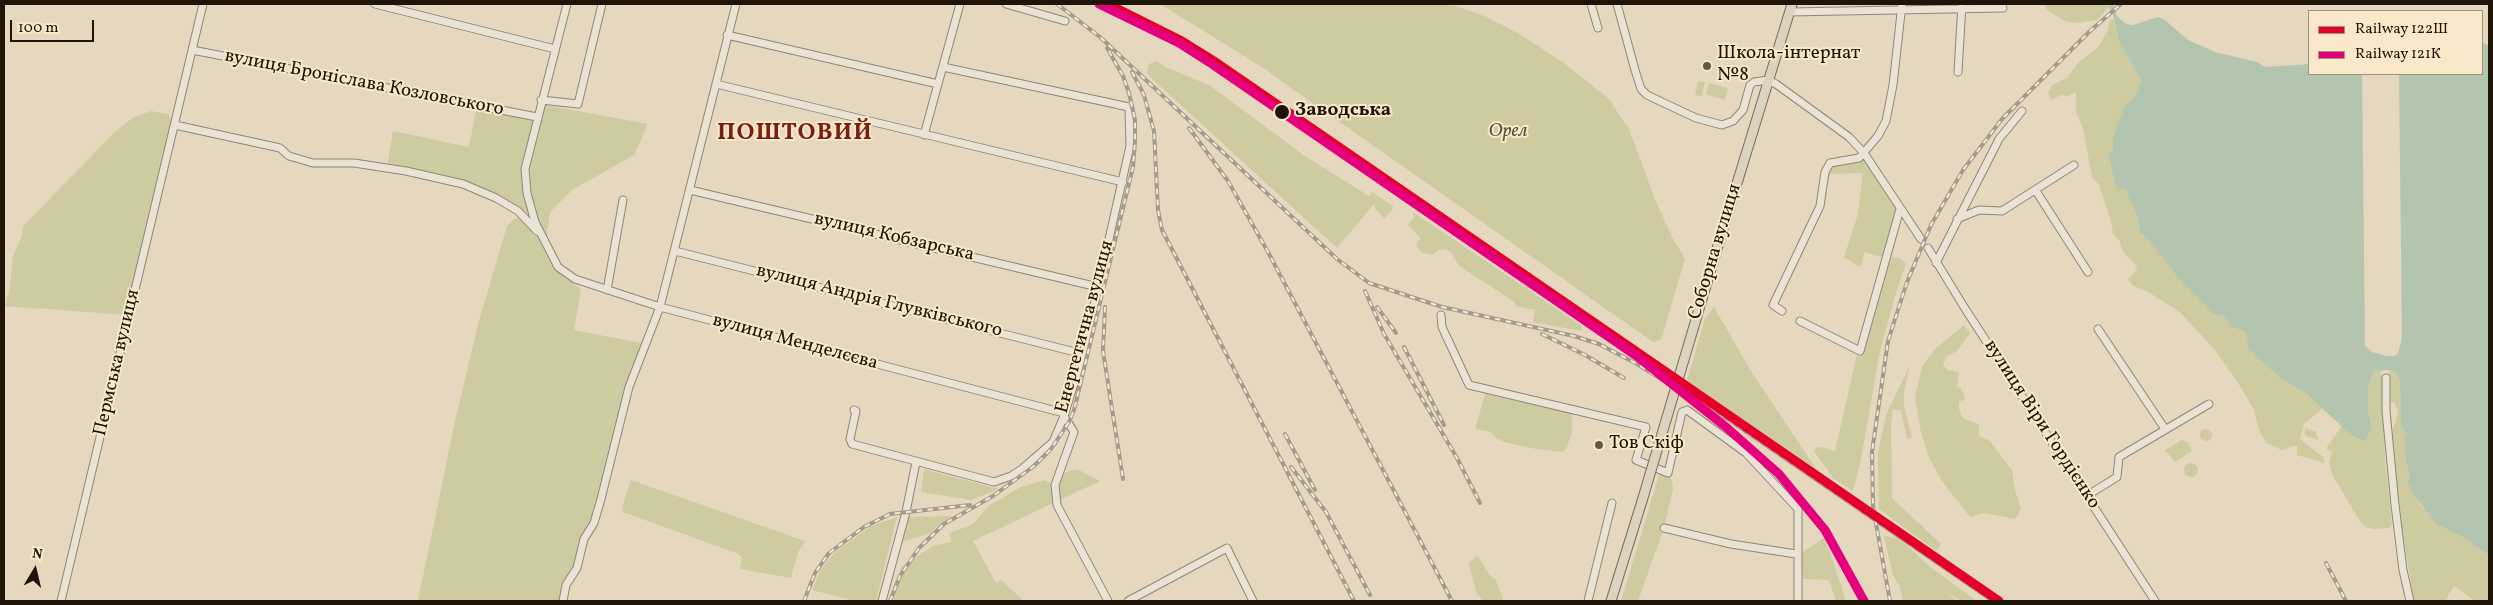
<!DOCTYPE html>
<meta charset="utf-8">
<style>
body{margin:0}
#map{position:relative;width:2493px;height:605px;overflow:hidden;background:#e5d8be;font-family:Vollkorn,serif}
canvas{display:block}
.frame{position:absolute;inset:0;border:5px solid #1e1408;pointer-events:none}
.legend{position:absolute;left:2308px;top:10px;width:175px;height:65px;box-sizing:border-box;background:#f9e9ca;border:1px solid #a1947c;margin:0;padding:6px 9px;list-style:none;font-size:15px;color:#1e1408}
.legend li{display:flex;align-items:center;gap:10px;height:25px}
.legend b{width:25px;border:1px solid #a1947c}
.north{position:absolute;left:10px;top:545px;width:50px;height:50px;-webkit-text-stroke:4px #f9e9ca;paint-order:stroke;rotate:9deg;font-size:14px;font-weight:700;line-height:20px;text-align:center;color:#1e1408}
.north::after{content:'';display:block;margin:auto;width:18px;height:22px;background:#1e1408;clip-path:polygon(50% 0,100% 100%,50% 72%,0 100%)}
.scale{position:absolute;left:10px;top:20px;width:84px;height:22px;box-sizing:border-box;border:2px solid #1e1408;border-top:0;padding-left:6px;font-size:15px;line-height:18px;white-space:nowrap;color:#1e1408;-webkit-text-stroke:4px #f9e9ca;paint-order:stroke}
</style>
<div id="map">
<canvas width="2493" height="605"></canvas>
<div class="frame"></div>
<ul class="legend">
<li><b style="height:6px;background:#e4002b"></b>Railway 122Ш</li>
<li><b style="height:6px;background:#e5007d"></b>Railway 121К</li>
</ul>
<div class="north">N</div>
<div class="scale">100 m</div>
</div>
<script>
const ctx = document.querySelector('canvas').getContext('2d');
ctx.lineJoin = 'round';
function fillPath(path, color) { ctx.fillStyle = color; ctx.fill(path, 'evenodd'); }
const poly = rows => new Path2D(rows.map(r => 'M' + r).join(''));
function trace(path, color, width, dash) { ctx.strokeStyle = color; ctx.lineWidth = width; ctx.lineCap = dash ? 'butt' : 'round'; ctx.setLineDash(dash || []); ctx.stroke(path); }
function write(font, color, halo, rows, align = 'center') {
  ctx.font = font + ' Vollkorn,serif'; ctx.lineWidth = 4; ctx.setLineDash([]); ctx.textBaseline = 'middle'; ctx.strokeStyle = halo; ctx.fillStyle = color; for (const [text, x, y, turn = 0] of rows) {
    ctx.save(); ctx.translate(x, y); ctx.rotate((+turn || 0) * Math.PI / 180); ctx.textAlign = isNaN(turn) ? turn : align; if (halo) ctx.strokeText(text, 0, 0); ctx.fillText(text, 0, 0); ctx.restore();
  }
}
fillPath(poly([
 [1160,4,1450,4,1487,17,1519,34,1564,63,1608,98,1629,129,1655,199,1671,235,1685,259,1661,340,1653,342,1260,66],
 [2045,4,2107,4,2108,8,2097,20,2078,23,2065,21,2053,14,2047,10],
 [2113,19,2119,41,2141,80,2141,87,2132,99,2113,137,2113,151,2108,154,2115,183,2125,188,2137,216,2140,233,2147,238,2163,256,2179,279,2225,316,2232,327,2246,332,2249,350,2279,377,2308,395,2323,408,2304,424,2300,439,2323,457,2325,463,2297,455,2297,445,2282,450,2266,443,2259,430,2254,410,2235,378,2213,348,2180,312,2150,293,2132,285,2128,279,2135,272,2137,266,2123,252,2119,240,2113,234,2112,225,2099,185,2092,177,2083,128,2076,112,2076,92,2066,97,2063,94,2051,100,2048,93,2052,85,2067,78,2078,63,2098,47,2108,30,2110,20],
 [1157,61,1165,67,1209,85,1305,156,1369,196,1372,192,1393,206,1392,210,1384,219,1373,205,1337,248,1149,76,1147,71,1149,64],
 [1698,81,1705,82,1702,96,1695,95],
 [1709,83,1728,88,1725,100,1706,94],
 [540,104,648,124,634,155,572,190,550,212,546,240,518,211,463,184,387,168,393,131,469,147,477,105,536,117],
 [151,111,168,114,175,125,129,315,4,306,9,293,13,256,22,236,23,226,116,131,134,117],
 [1864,153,1900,209,1887,259,1865,252,1860,267,1844,257,1858,214,1863,173,1831,174,1821,188,1830,163,1840,162],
 [1413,212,1582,326,1581,331,1533,322,1535,310,1516,306,1513,301,1459,266,1451,252,1444,249,1438,250,1433,255,1422,253,1416,246,1420,238,1408,224,1414,218],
 [520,217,537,235,562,275,581,289,574,330,646,344,635,369,601,499,566,585,563,601,418,601,455,421,480,317,507,226,514,219],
 [1891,257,1900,258,1906,264,1895,296,1880,351,1861,459,1853,491,1834,479,1814,451,1816,448,1821,447,1835,451,1857,354,1863,355],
 [1714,307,1749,368,1817,470,1687,381,1705,319],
 [1964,325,1970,333,1957,351,1947,356,1943,365,1947,370,1959,372,1957,387,1961,388,1965,399,1959,402,1959,409,1963,418,1979,425,1979,437,1989,440,2012,470,2015,490,2021,509,2015,519,1984,513,1970,517,1941,480,1929,457,1921,433,1915,397,1922,367,1935,349],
 [1910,365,1904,391,1904,406,1912,438,1907,439,1901,410,1893,410,1891,422,1892,498,1941,544,1936,551,1879,509,1878,453,1886,415],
 [2389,370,2395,373,2400,381,2401,426,2407,434,2405,436,2405,456,2409,474,2420,504,2436,524,2461,536,2489,555,2489,601,2475,601,2454,586,2445,601,2414,601,2400,519,2393,452,2392,433,2398,413,2395,403,2388,401],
 [2376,371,2381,371,2383,381,2385,460,2392,524,2389,528,2373,529,2365,527,2359,520,2332,474,2329,462,2332,451,2327,449,2327,447,2342,426,2351,435,2365,442,2372,428,2368,412,2368,388,2372,375],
 [1485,394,1572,413,1572,433,1566,449,1563,452,1530,448,1504,442,1496,438,1491,432,1475,429],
 [2306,428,2316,432,2318,440,2306,436,2304,433],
 '2200 435a6 6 0 1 1 12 0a6 6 0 1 1-12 0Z',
 [2182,440,2187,442,2192,451,2175,462,2165,450],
 '2184 470a7 7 0 1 1 14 0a7 7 0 1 1-14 0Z',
 [924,469,999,489,971,500,921,492],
 [1077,469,1100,481,973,541,996,583,1001,580,1024,601,893,601,901,567,933,546,951,542,950,533,973,524,990,505,1021,487,1045,480,1055,485,1066,472],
 [1668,473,1672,481,1673,489,1664,528,1638,601,1621,601,1659,475],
 [631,480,805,541,798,552,791,578,740,569,742,557,736,553,623,512,622,507],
 [952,516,930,533,903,542,908,517],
 [897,517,876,601,855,601,812,590,821,569,836,551,871,526],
 [1884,536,1896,538,1908,546,1929,566,1977,601,1961,601,1941,589,1958,601,1903,601,1900,587,1893,575],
 [1824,538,1834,564,1846,601,1836,601,1829,580,1803,579,1801,553],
 [1477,555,1489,574,1496,580,1504,601,1483,601,1476,591,1469,564]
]), '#cecba1');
fillPath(poly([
 [2107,4,2113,4,2117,16,2126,24,2133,25,2158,17,2165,20,2188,40,2215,52,2257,62,2265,67,2309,64,2309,74,2362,74,2365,346,2372,352,2386,356,2395,356,2398,353,2402,338,2399,74,2482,74,2482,42,2489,46,2489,555,2461,536,2436,524,2412,492,2408,481,2410,478,2405,456,2405,436,2407,434,2401,426,2400,381,2395,373,2389,370,2376,371,2372,375,2368,388,2368,412,2372,428,2365,442,2351,435,2308,395,2279,377,2249,350,2246,332,2232,327,2225,316,2214,314,2179,279,2162,256,2147,238,2140,233,2137,216,2125,189,2118,188,2115,183,2108,154,2113,151,2113,137,2125,107,2137,93,2141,80,2119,41,2113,15]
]), '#b3c4af');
const minor = poly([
 [375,4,555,49],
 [567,4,525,169,527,193,535,222,558,267,575,279,660,307,1064,413],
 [1006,4,1065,21],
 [1591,4,1598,28],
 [1617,4,1635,70,1641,89,1647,95,1696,118,1722,125,1733,121,1743,110,1750,85,1754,82,1768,80,1776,84,1849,137,1864,153,1921,239],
 [1789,12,2003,8],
 [727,35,938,84],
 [192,50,537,117],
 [1958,72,1962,4],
 [716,84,1123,182],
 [541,100,578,104,602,4],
 [175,125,280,148,289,156,313,163,354,163,406,171,463,184,496,198,518,211,537,231],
 [924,135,960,4],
 [690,190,1098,287],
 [2036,191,2088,272],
 [1957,219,1979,210,2002,211,2074,165],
 [1928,248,1964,307,2155,601],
 [675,251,1083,354],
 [1936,263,1999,139,2022,111],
 [607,290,623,200],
 [1782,311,1773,305,1820,206,1825,172,1830,163,1859,158,1878,136,1886,121,1893,85,1902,4],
 [1441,315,1442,327,1469,385,1646,427,1636,460,1668,473,1682,412,1687,410,1746,453,1798,509,1798,601],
 [1800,321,1860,351,1900,209],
 [2098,329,2165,429],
 [2386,378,2386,411,2395,505,2403,570,2410,601],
 [854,410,856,411,850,439,852,444,994,482,1011,476,1022,469,1053,442,1064,416,1083,354,1130,146,1129,107,943,67],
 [1064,416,1074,432,1055,485,1057,505,1108,601],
 [2088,495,2117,477,2119,457,2209,404],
 [1664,528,1731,544,1796,554],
 [61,601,203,4],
 [563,601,566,585,577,568,584,539,594,523,601,499,629,387,660,307,736,4],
 [882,601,906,512,916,462],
 [1128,601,1227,548,1253,601],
 [1588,601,1612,503]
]);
const major = poly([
 [1719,242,1792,4],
 [1611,601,1642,501]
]);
trace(minor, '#8f8776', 9);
trace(major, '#746c5e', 11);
trace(minor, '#e9e2d5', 7);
trace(major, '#dcd2c0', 9);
const rail = poly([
 [1057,4,1100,37,1337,259,1369,283,1442,307,1574,336,1599,344,1637,364,1688,396],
 [1132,72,1144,95,1154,131,1158,210,1162,230,1354,601],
 [1189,128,1228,181,1268,252,1452,601],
 [1365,291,1384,334,1457,458,1480,503],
 [1105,307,1103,351,1123,479],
 [1377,307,1396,333],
 [1542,334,1585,355,1624,378],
 [1404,347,1444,425],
 [1684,389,1993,601],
 [1285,434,1315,490],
 [1291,467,1326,512,1370,595],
 [2326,563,2346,601],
 [804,601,815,573,829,553,864,527,890,514,970,505],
 [890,601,900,576,919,548,944,524,993,496,1034,466,1051,449,1069,422,1074,410,1133,167,1135,141,1135,120,1129,93,1123,76,1107,48],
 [1890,601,1873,507,1872,452,1888,341,1907,282,1931,225,1963,170,2002,119,2089,32,2121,4]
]);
trace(rail, '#a19b90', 4);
trace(rail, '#f9e9ca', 2, [5.5]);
const majorBridge = poly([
 [1642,501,1719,242]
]);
trace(majorBridge, '#746c5e', 11, []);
trace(majorBridge, '#dcd2c0', 9);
trace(poly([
 [1108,4,1182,41,1214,61,1999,601]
]), '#e4002b', 9);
trace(poly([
 [1099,4,1179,43,1212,64,1638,357,1726,427,1779,474,1825,530,1864,601]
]), '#e5007d', 9);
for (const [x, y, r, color] of [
 [1707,66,5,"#645948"],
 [1282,112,8,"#1e1408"],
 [1599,445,5,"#645948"]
]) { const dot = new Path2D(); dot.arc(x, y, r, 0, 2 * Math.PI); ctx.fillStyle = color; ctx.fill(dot); trace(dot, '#f9e9ca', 2); }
write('19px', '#1e1408', '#f9e9ca', [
 ["Школа-інтернат",1717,55],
 ["№8",1717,77],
 ["Тов Скіф",1609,445]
], 'left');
write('19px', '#1e1408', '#f9e9ca', [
 ["вулиця Броніслава Козловського",364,84,11],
 ["вулиця Кобзарська",894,238,13],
 ["Соборна вулиця",1716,252,-73],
 ["вулиця Андрія Глувківського",879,302,14],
 ["Енергетична вулиця",1086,327,-75],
 ["вулиця Менделєєва",795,343,15],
 ["Пермська вулиця",118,363,-77],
 ["вулиця Віри Гордієнко",2041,425,57]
]);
write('bold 19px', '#1e1408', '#f9e9ca', [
 ["Заводська",1295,112]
], 'left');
write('italic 19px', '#555136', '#f9e9ca', [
 ["Орел",1508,133]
]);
ctx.letterSpacing = '1px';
write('bold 24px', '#7a1f14', '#f9e9ca', [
 ["ПОШТОВИЙ",795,135]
]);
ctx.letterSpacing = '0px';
</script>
